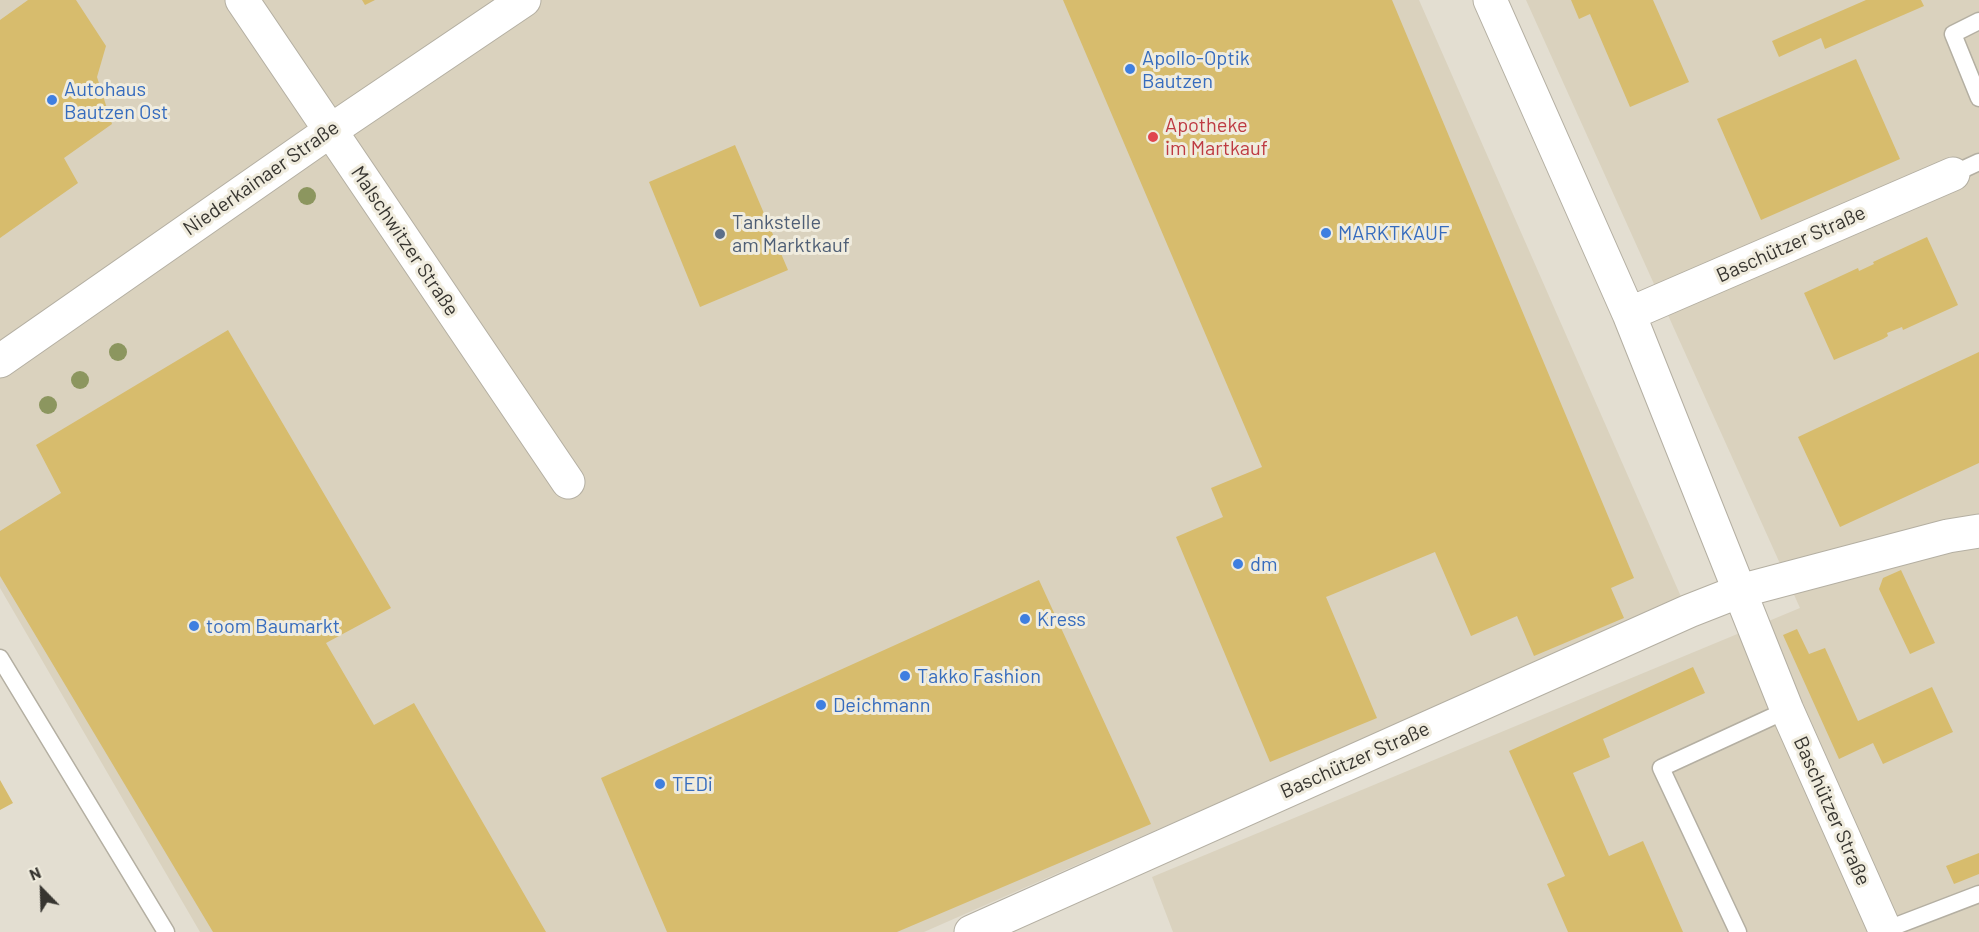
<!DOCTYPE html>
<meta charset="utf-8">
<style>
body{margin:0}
#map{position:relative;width:1979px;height:932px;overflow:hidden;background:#e3ded1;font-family:Barlow,sans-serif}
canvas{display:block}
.north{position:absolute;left:12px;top:860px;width:60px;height:60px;-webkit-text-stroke:4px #f0ecde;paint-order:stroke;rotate:337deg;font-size:16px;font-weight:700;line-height:24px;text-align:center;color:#373530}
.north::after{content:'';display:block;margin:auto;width:21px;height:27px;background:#373530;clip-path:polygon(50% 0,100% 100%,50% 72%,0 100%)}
</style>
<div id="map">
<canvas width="1979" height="932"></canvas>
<div class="north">N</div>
</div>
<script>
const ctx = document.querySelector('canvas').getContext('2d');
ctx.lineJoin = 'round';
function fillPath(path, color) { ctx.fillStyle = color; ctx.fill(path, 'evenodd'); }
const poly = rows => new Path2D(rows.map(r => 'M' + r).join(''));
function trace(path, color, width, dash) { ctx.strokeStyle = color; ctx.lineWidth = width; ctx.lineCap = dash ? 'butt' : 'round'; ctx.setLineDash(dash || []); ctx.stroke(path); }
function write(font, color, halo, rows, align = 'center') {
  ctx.font = font + ' Barlow,sans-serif'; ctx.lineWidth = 6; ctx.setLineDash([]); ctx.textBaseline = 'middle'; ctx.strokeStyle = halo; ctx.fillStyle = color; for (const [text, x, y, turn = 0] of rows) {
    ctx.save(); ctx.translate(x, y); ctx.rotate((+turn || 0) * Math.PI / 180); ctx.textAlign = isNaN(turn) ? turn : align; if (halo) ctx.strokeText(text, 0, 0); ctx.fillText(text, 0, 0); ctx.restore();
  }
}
fillPath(poly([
 [0,0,1419,0,1682,599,924,932,200,932,0,588],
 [1526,0,1979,0,1979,932,1173,932,1152,877,1800,608]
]), '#dad2be');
fillPath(poly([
 [28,0,76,0,106,46,97,77,112,124,64,158,78,183,0,238,0,20],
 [362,0,375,0,365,5],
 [1063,0,1392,0,1634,578,1611,588,1624,618,1534,656,1517,616,1471,636,1435,552,1326,597,1377,718,1270,762,1176,537,1223,517,1211,488,1262,467],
 [1571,0,1653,0,1689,82,1630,107,1590,14,1579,19],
 [1866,0,1921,0,1924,6,1825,49,1821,38,1779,57,1772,41],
 [1856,59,1900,159,1761,220,1717,119],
 [735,145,788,270,700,307,649,182],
 [1927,237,1958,305,1903,330,1902,327,1887,333,1888,336,1883,339,1834,360,1804,293,1858,268,1859,271,1874,264,1873,262],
 [228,330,391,608,326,643,374,725,414,703,546,932,213,932,0,576,0,531,61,493,36,445],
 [1979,352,1979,463,1840,527,1798,437],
 [1901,570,1935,643,1910,654,1879,589,1883,578],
 [1039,580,1151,824,897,932,667,932,601,778],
 [1797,629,1809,654,1825,648,1858,721,1932,687,1953,732,1883,764,1873,743,1839,759,1783,635],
 [1693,667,1705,693,1603,739,1610,757,1573,773,1609,856,1643,841,1683,932,1568,932,1547,884,1565,876,1509,751],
 [0,780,13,803,0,810],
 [1979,853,1979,874,1954,884,1946,866]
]), '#d7bc6d');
const lane = poly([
 [1979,21,1953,34,1979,98],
 [1953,174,1979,162],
 [0,658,166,932],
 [1885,930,1979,894],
 [1738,932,1661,768,1787,710]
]);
const street = poly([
 [242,0,568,482],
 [1490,0,1629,314,1787,710,1885,930],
 [1629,314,1953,174],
 [0,361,330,131,524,0],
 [971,932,1689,611,1740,591,1948,536,1979,531]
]);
trace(lane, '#b4afa2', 19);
trace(street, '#b4afa2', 35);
trace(lane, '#fff', 16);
trace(street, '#fff', 33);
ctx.fillStyle = '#8c965f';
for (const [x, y] of [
 [307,196],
 [118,352],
 [80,380],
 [48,405]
]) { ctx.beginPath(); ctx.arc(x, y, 9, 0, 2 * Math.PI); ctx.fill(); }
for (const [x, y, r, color] of [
 [1130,69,6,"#3f7fe0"],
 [52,100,6,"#3f7fe0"],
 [1153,137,6,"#e0444e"],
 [1326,233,6,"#3f7fe0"],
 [720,234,6,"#5c6f8a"],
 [1238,564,6,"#3f7fe0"],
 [1025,619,6,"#3f7fe0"],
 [194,626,6,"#3f7fe0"],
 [905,676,6,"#3f7fe0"],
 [821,705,6,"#3f7fe0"],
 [660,784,6,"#3f7fe0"]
]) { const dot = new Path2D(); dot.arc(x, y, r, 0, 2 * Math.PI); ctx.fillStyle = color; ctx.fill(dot); trace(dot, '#f0ecde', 2); }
write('20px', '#366cbe', '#f0ecde', [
 ["Apollo-Optik",1142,58],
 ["Bautzen",1142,81],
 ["Autohaus",64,89],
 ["Bautzen Ost",64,112],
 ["MARKTKAUF",1338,233],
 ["dm",1250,564],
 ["Kress",1037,619],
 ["toom Baumarkt",206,626],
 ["Takko Fashion",917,676],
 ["Deichmann",833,705],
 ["TEDi",672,784]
], 'left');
write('20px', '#be3a42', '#f0ecde', [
 ["Apotheke",1165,125],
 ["im Martkauf",1165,148]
], 'left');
write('20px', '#373530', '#f0ecde', [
 ["Niederkainaer Straße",261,178,-35],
 ["Malschwitzer Straße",405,241,56],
 ["Baschützer Straße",1791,244,-24],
 ["Baschützer Straße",1355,760,-24],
 ["Baschützer Straße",1832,811,66]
]);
write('20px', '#4e5e75', '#f0ecde', [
 ["Tankstelle",732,222],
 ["am Marktkauf",732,245]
], 'left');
</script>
